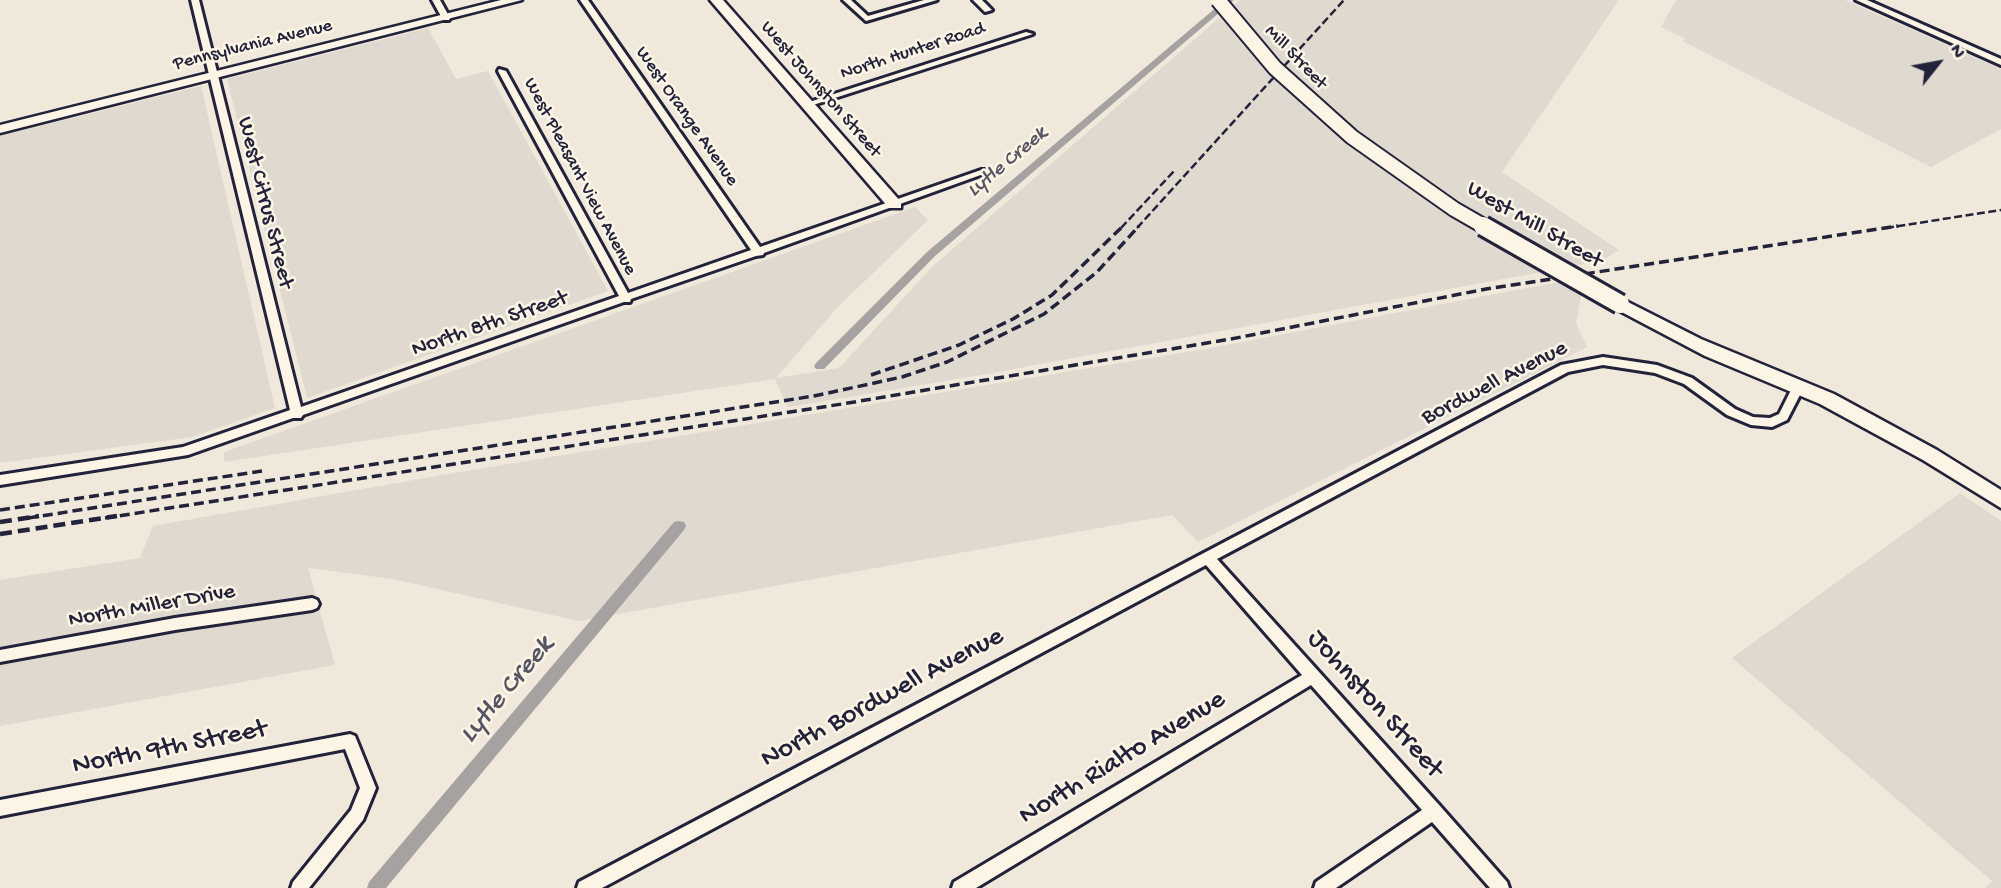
<!DOCTYPE html>
<style>
body{margin:0}
#map{position:relative;width:2001px;height:888px;overflow:hidden;background:#efe8db;font-family:"Gochi Hand",sans-serif}
canvas{display:block}
.north{position:absolute;left:1903px;top:28px;width:70px;height:70px;-webkit-text-stroke:5px #fcf5e5;paint-order:stroke;rotate:59deg;font-size:19px;font-weight:700;line-height:28px;text-align:center;color:#22223b}
.north::after{content:'';display:block;margin:auto;width:24px;height:32px;background:#22223b;clip-path:polygon(50% 0,100% 100%,50% 72%,0 100%)}
</style>
<div id="map">
<canvas width="2001" height="888"></canvas>
<div class="north">N</div>
</div>
<script>
const ctx = document.querySelector('canvas').getContext('2d');
ctx.lineJoin = 'round';
function fillPath(path, color) { ctx.fillStyle = color; ctx.fill(path, 'evenodd'); }
const poly = rows => new Path2D(rows.map(r => 'M' + r).join(''));
function trace(path, color, width, dash) { ctx.strokeStyle = color; ctx.lineWidth = width; ctx.lineCap = dash ? 'butt' : 'round'; ctx.setLineDash(dash || []); ctx.stroke(path); }
function write(font, color, halo, rows, align = 'center') {
  ctx.font = font + ' "Gochi Hand",sans-serif'; ctx.lineWidth = 5; ctx.setLineDash([]); ctx.textBaseline = 'middle'; ctx.strokeStyle = halo; ctx.fillStyle = color; for (const [text, x, y, turn = 0] of rows) {
    ctx.save(); ctx.translate(x, y); ctx.rotate((+turn || 0) * Math.PI / 180); ctx.textAlign = isNaN(turn) ? turn : align; if (halo) ctx.strokeText(text, 0, 0); ctx.fillText(text, 0, 0); ctx.restore();
  }
}
fillPath(poly([
 [1240,0,1619,0,1502,172,1619,250,1602,261,981,375,788,407,775,379,224,462,224,452,915,207,928,220,836,309,776,378,839,368,933,266],
 [1676,0,1845,0,2001,69,2001,129,1931,167,1682,41,1686,39,1661,27],
 [428,28,456,79,488,71,608,291,307,398,227,79],
 [201,86,275,408,192,437,0,463,0,136],
 [1564,281,1582,292,1576,323,1587,347,1198,542,1172,515,579,621,393,579,308,568,335,665,0,726,0,580,140,558,153,526,436,476,1205,349],
 [1960,493,2001,521,2001,888,1985,888,1992,881,1732,658]
]), '#e0d9cf');
fillPath(poly([
 [1225,0,1234,0,935,256,824,369,816,369,814,366,816,363,927,252,1225,0],
 [679,521,684,522,686,526,684,530,386,888,367,888,369,882,674,522,679,521]
]), '#a6a2a2');
const street = poly([
 [191,0,199,0,301,407,619,296,498,71,499,69,506,71,628,293,751,250,580,0,588,0,760,247,981,170,987,170,989,172,764,253,763,255,756,256,631,299,630,302,624,302,303,415,301,418,293,418,188,455,0,485,0,475,183,447,290,410,191,0],
 [432,0,440,0,450,18,449,20,443,20,432,0],
 [843,0,851,0,868,16,924,0,937,0,866,21,843,0],
 [973,0,982,0,992,10,985,12,973,0],
 [1856,0,1867,0,2001,59,2001,65,1856,0],
 [1026,32,1033,34,810,106,803,104,1026,32],
 [1603,357,1657,365,1692,378,1735,409,1753,417,1770,418,1779,414,1792,388,1796,387,1802,391,1787,420,1772,427,1751,425,1727,415,1684,384,1655,373,1603,365,1568,372,1217,559,1440,806,1507,882,1509,888,1490,888,1432,822,1336,888,1314,888,1316,882,1422,810,1311,685,976,888,952,888,954,882,1302,675,1206,565,602,888,577,888,579,882,1561,365,1603,357],
 [312,598,317,600,319,604,317,608,312,610,175,630,0,662,0,650,175,618,312,598],
 [350,734,355,736,376,788,363,820,309,888,291,888,293,882,351,810,360,788,345,749,0,816,0,800,350,734]
]);
const secondary = poly([
 [501,0,522,0,0,133,0,125,501,0],
 [710,0,723,0,901,202,901,208,889,208,710,0],
 [1620,298,1701,339,1834,394,1937,450,2001,490,2001,508,1923,460,1820,404,1705,356,1614,308,1611,304,1614,300,1620,298]
]);
trace(street, '#22223b', 6);
trace(secondary, '#22223b', 5);
fillPath(street, '#fcf5e5');
fillPath(secondary, '#fcf5e5');
trace(poly([
 [1121,228,1175,170],
 [1137,228,1344,0],
 [1886,228,2001,210]
]), '#22223b', 2.5, [8, 3.5]);
trace(poly([
 [871,375,959,345,1013,319,1052,295,1123,226],
 [0,510,262,471],
 [28,518,814,396,902,377,947,362,1044,314,1097,272,1139,226],
 [105,518,842,404,1231,339,1486,289,1898,226]
]), '#22223b', 3.5, [10, 5]);
trace(poly([
 [0,522,39,516],
 [0,534,117,516]
]), '#22223b', 4.5, [12, 6]);
const secondaryBridgeFar1 = poly([
 [1218,0,1275,68,1352,137,1454,209,1487,228]
]);
const secondaryBridge = poly([
 [1483,226,1620,304]
]);
trace(secondaryBridgeFar1, '#22223b', 18, []);
trace(secondaryBridge, '#22223b', 24, []);
trace(secondaryBridgeFar1, '#fcf5e5', 14);
trace(secondaryBridge, '#fcf5e5', 18);
write('19px', '#22223b', '#fcf5e5', [
 ["Pennsylvania Avenue",253,46,-14],
 ["North Hunter Road",913,52,-18],
 ["Mill Street",1295,58,46],
 ["West Johnston Street",820,90,49],
 ["West Orange Avenue",686,117,55],
 ["West Pleasant View Avenue",579,177,62]
]);
write('italic 21px', '#575564', '#fcf5e5', [
 ["Lytle Creek",1008,163,-40]
]);
write('23px', '#22223b', '#fcf5e5', [
 ["West Citrus Street",264,203,76],
 ["West Mill Street",1534,226,30],
 ["North 8th Street",490,325,-19],
 ["Bordwell Avenue",1495,384,-27],
 ["North Miller Drive",152,607,-10]
]);
write('italic 28px', '#575564', '#fcf5e5', [
 ["Lytle Creek",508,691,-50]
]);
write('28px', '#22223b', '#fcf5e5', [
 ["North Bordwell Avenue",883,699,-28],
 ["Johnston Street",1374,705,48],
 ["North 9th Street",170,749,-11],
 ["North Rialto Avenue",1123,759,-31]
]);
</script>
